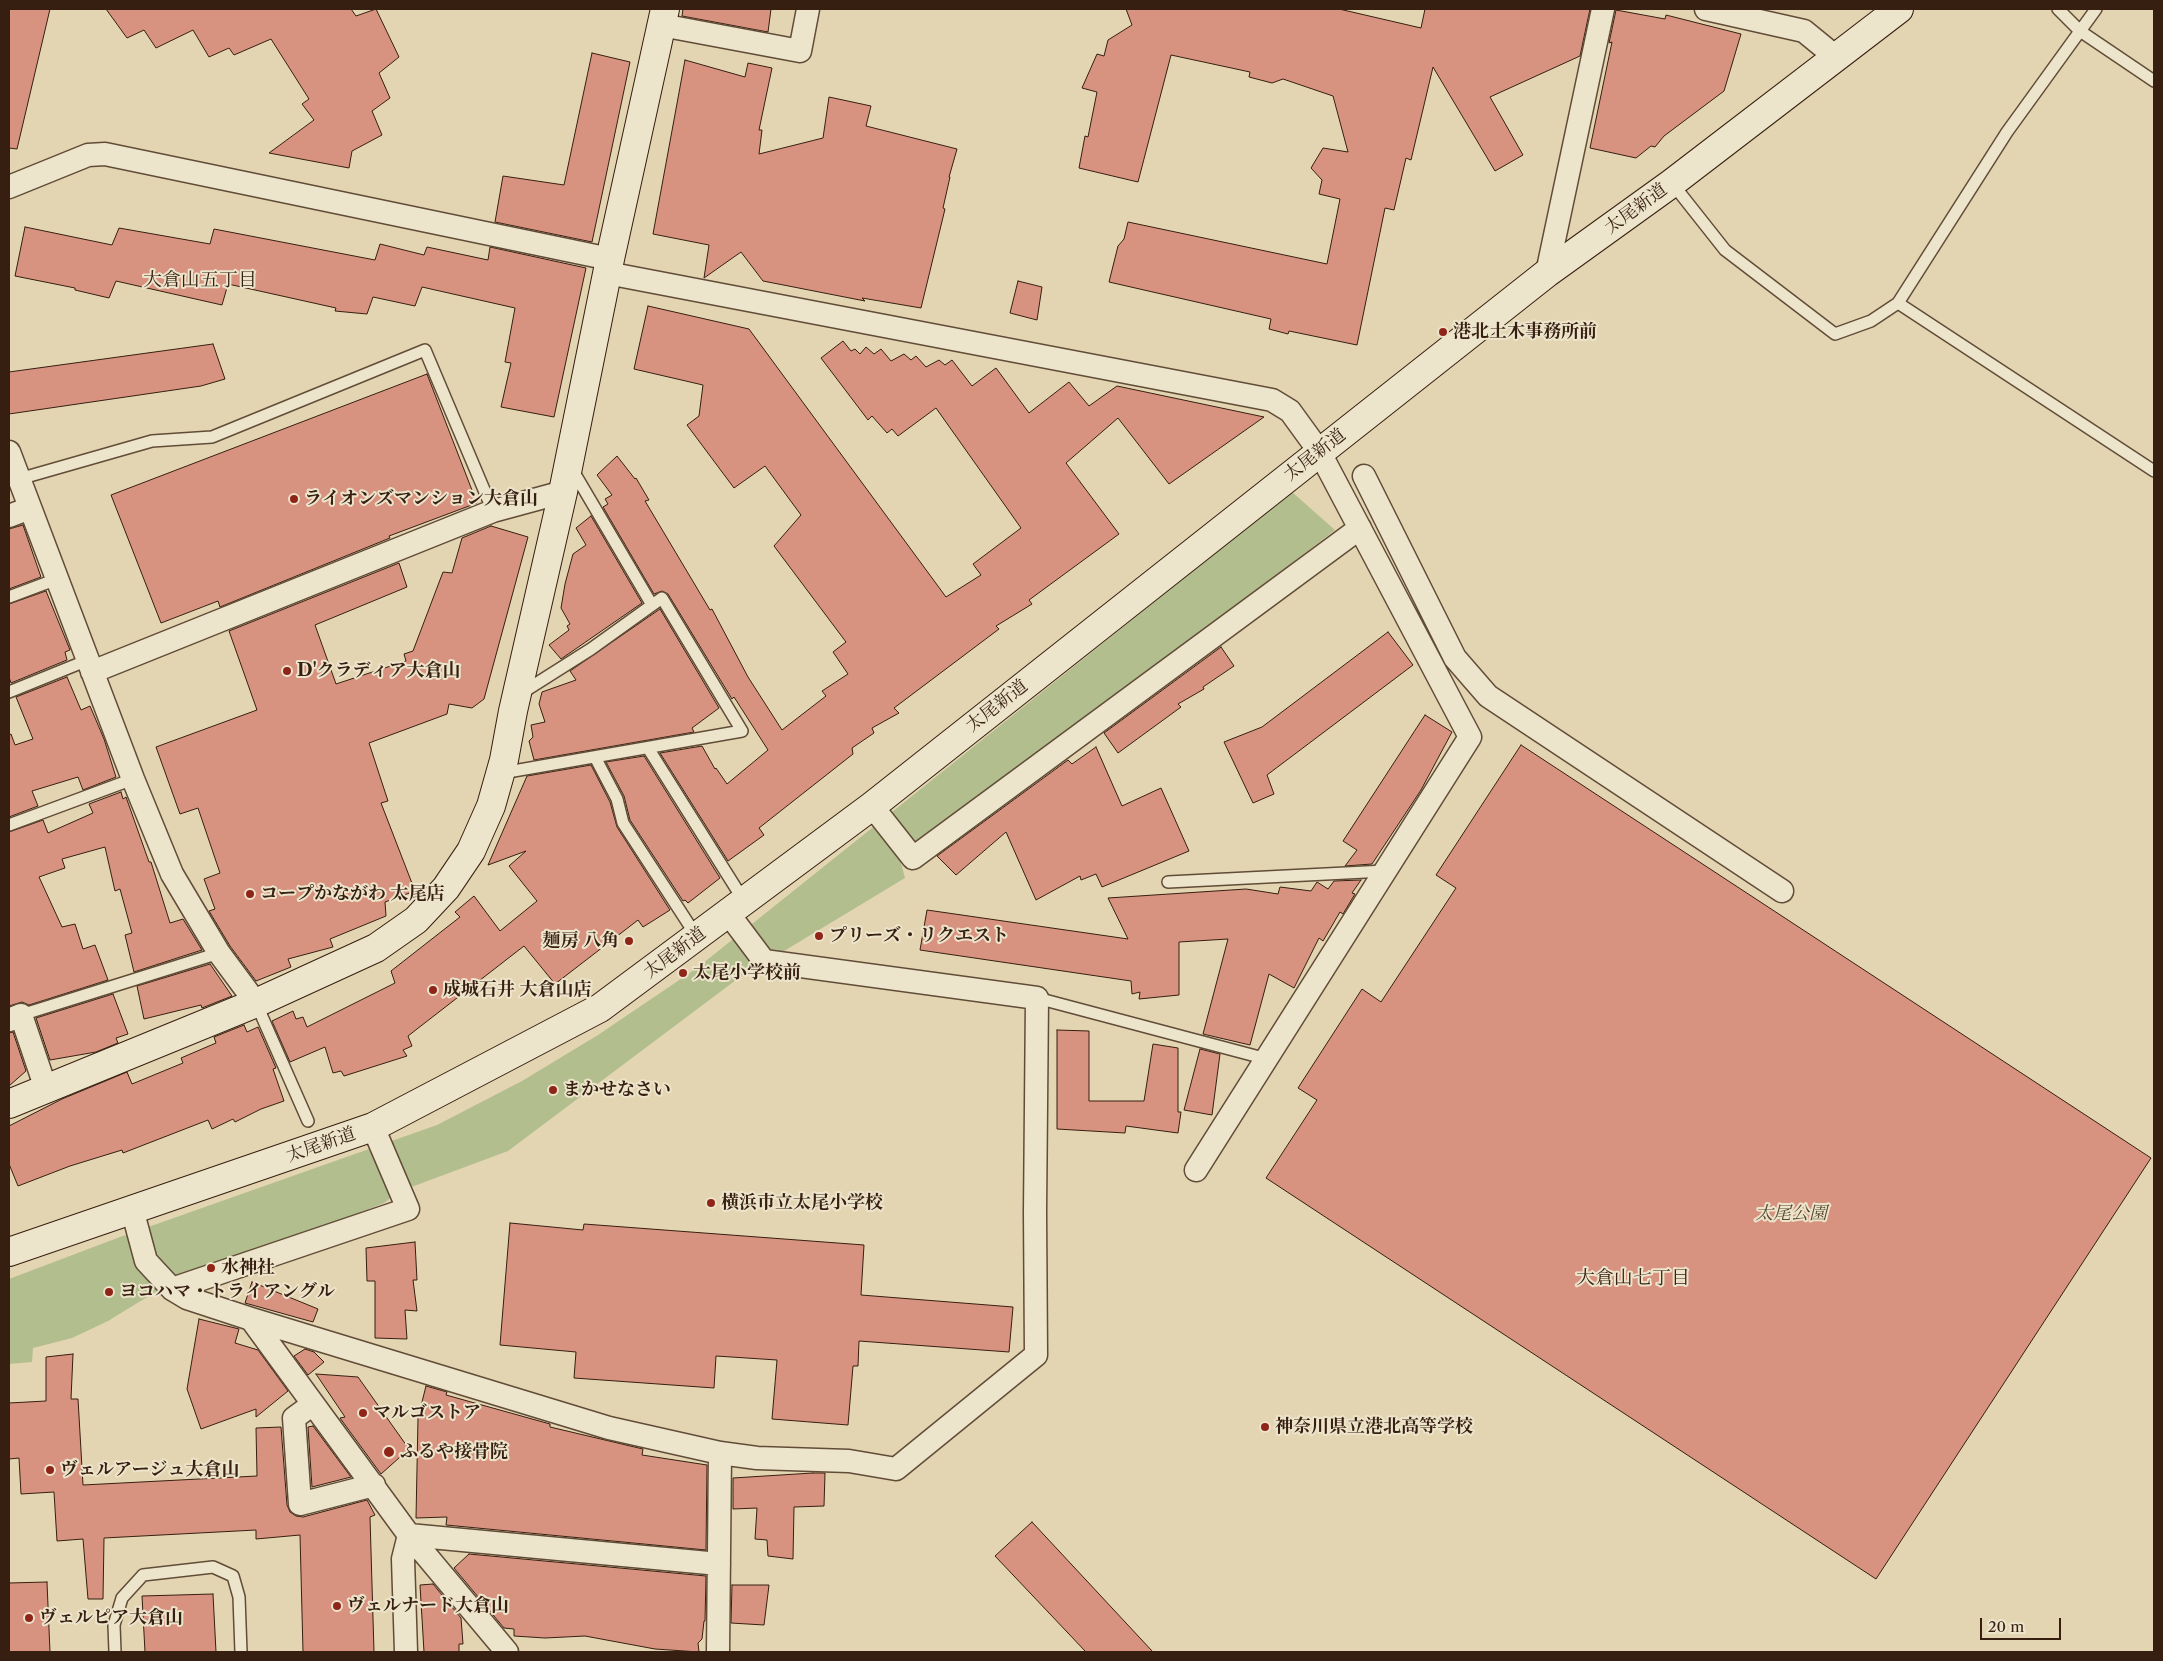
<!DOCTYPE html>
<meta charset="utf-8">
<style>
body{margin:0}
#map{position:relative;width:2163px;height:1661px;overflow:hidden;background:#e3d5b1;font-family:"Libre Caslon Text",serif}
canvas{display:block}
.frame{position:absolute;inset:0;border:10px solid #361f10;pointer-events:none}
.scale{position:absolute;left:1980px;top:1618px;width:81px;height:22px;box-sizing:border-box;border:2px solid #361f10;border-top:0;padding-left:6px;font-size:15px;line-height:18px;white-space:nowrap;color:#361f10;-webkit-text-stroke:4px #ede4cc;paint-order:stroke}
</style>
<div id="map">
<canvas width="2163" height="1661"></canvas>
<div class="frame"></div>
<div class="scale">20 m</div>
</div>
<script>
const ctx = document.querySelector('canvas').getContext('2d');
ctx.lineJoin = 'round';
function fillPath(path, color) { ctx.fillStyle = color; ctx.fill(path, 'evenodd'); }
const poly = rows => new Path2D(rows.map(r => 'M' + r).join(''));
function trace(path, color, width, dash) { ctx.strokeStyle = color; ctx.lineWidth = width; ctx.lineCap = dash ? 'butt' : 'round'; ctx.setLineDash(dash || []); ctx.stroke(path); }
function write(font, color, halo, rows, align = 'center') {
  ctx.font = font + ' "Libre Caslon Text","Noto Serif JP",serif'; ctx.lineWidth = 4; ctx.setLineDash([]); ctx.textBaseline = 'middle'; ctx.strokeStyle = halo; ctx.fillStyle = color; for (const [text, x, y, turn = 0] of rows) {
    ctx.save(); ctx.translate(x, y); ctx.rotate((+turn || 0) * Math.PI / 180); ctx.textAlign = isNaN(turn) ? turn : align; if (halo) ctx.strokeText(text, 0, 0); ctx.fillText(text, 0, 0); ctx.restore();
  }
}
fillPath(poly([
 [1292,492,1335,530,901,863,905,878,736,980,508,1151,398,1192,384,1203,152,1294,108,1321,72,1338,33,1348,32,1362,9,1364,9,1279,120,1237,437,1125,522,1081,598,1035,697,968]
]), '#b2be8d');
const building = poly([
 [9,9,50,9,17,149,9,148,9,9],
 [106,9,351,9,356,16,376,9,399,57,379,73,390,98,372,111,382,135,352,151,349,168,269,153,314,120,302,104,309,99,271,39,234,55,229,48,209,57,193,30,156,48,144,30,127,38,106,9],
 [683,9,771,9,768,32,682,16,683,9],
 [1126,9,1339,9,1421,28,1425,9,1590,9,1580,56,1490,97,1523,155,1495,171,1433,67,1411,160,1406,158,1394,210,1385,208,1357,345,1289,331,1288,334,1269,329,1271,319,1109,282,1118,246,1124,239,1128,222,1327,264,1340,199,1319,194,1322,180,1311,168,1323,148,1348,152,1333,96,1283,79,1272,83,1249,77,1250,72,1171,55,1138,182,1079,168,1085,136,1088,137,1097,92,1082,88,1097,54,1104,56,1108,40,1132,25,1126,9],
 [1616,10,1665,19,1666,15,1741,34,1724,91,1664,136,1655,147,1651,146,1636,158,1590,148,1612,42,1609,43,1616,10],
 [592,53,630,62,592,242,495,222,503,176,564,185,592,53],
 [685,60,745,77,748,63,772,68,759,130,762,130,759,154,823,138,829,97,871,106,866,126,957,149,949,177,950,177,943,208,945,209,921,308,862,298,865,301,763,281,741,252,704,278,709,245,653,234,685,60],
 [25,227,112,245,119,228,210,244,214,229,375,260,380,244,424,255,427,247,488,260,490,247,586,268,554,417,501,407,511,363,505,362,515,308,422,287,415,306,373,297,367,314,335,311,336,308,228,284,222,305,116,281,109,298,75,290,75,288,15,276,25,227],
 [1018,281,1042,287,1037,320,1010,313,1018,281],
 [648,306,749,329,946,597,981,575,973,564,1021,528,936,408,898,436,892,429,887,433,872,416,868,420,821,358,843,341,851,351,855,349,860,354,866,347,874,354,881,349,891,361,904,354,911,360,916,356,926,367,939,360,945,365,952,360,972,386,996,368,1029,413,1069,382,1089,406,1117,386,1264,417,1169,484,1118,418,1066,463,1119,534,1029,600,1032,604,996,626,999,629,894,708,899,713,872,728,874,733,852,748,853,754,759,828,764,835,728,861,660,753,702,746,715,769,716,768,727,784,768,750,734,697,732,699,668,594,662,591,654,594,603,507,608,504,605,499,612,495,597,475,617,456,635,479,636,478,649,500,645,501,710,610,712,609,748,677,782,730,826,696,822,691,848,674,833,652,846,642,774,546,801,515,765,466,734,488,687,425,699,416,703,385,634,369,648,306],
 [213,344,225,379,201,386,9,414,9,372,213,344],
 [427,374,477,503,389,536,390,538,220,607,218,601,161,623,111,495,427,374],
 [591,516,642,603,561,659,549,645,569,630,567,626,570,624,561,608,565,584,573,554,586,545,576,528,591,516],
 [23,525,41,577,9,589,9,529,23,525],
 [491,526,528,537,484,699,472,708,449,704,447,714,369,743,388,801,381,803,415,891,385,902,386,916,330,939,333,947,288,959,291,967,256,981,230,946,209,911,215,909,204,879,220,873,198,808,180,814,156,747,257,710,229,631,399,563,407,587,315,625,336,684,406,661,404,654,413,651,443,572,452,573,462,538,491,526],
 [46,591,70,650,65,652,67,660,11,683,9,677,9,604,46,591],
 [660,609,719,708,692,728,694,732,534,760,529,741,533,737,531,725,545,722,539,704,542,692,576,680,570,671,660,609],
 [1388,632,1413,665,1267,775,1274,794,1253,803,1224,742,1262,727,1388,632],
 [1221,647,1234,666,1203,687,1204,689,1178,704,1181,707,1118,753,1104,733,1221,647],
 [67,677,81,710,90,706,104,739,116,777,83,790,78,777,32,791,38,806,9,817,9,735,11,734,15,745,33,739,16,697,67,677],
 [1425,715,1452,732,1421,790,1372,864,1345,866,1357,850,1343,841,1425,715],
 [1521,745,2151,1158,1876,1579,1266,1178,1317,1100,1298,1088,1362,989,1381,1002,1456,888,1436,875,1521,745],
 [1096,747,1122,806,1161,788,1189,851,1102,887,1096,874,1081,880,1080,876,1036,900,1006,832,956,875,937,856,1068,760,1072,764,1096,747],
 [644,756,720,878,688,903,685,900,683,901,630,820,624,796,606,762,644,756],
 [591,765,610,802,617,827,670,910,643,927,638,920,555,984,524,946,408,1036,412,1046,403,1050,407,1056,344,1076,341,1071,333,1073,325,1047,290,1062,272,1021,293,1011,296,1019,303,1017,307,1027,395,983,391,971,460,917,455,912,474,896,500,931,537,901,509,866,526,851,488,865,527,776,591,765],
 [121,792,123,799,126,797,149,862,151,862,170,923,183,919,202,950,134,972,125,935,132,933,120,889,115,891,105,847,62,859,65,868,39,877,62,927,75,924,83,949,95,945,108,980,29,1005,22,1002,9,1006,9,832,43,820,48,833,93,813,89,804,121,792],
 [1361,880,1352,893,1355,894,1343,914,1340,912,1323,941,1319,938,1294,988,1269,974,1250,1045,1203,1034,1228,939,1179,942,1179,995,1139,999,1140,992,1132,994,1131,981,920,950,927,910,1128,939,1108,898,1246,889,1278,894,1280,887,1311,891,1317,882,1328,889,1334,881,1361,880],
 [210,964,232,996,202,1008,201,1005,144,1019,137,986,210,964],
 [113,994,128,1034,116,1038,118,1043,96,1052,50,1060,36,1018,113,994],
 [244,1025,247,1032,258,1027,276,1068,273,1069,284,1101,261,1109,235,1122,233,1119,212,1129,208,1120,123,1153,122,1150,70,1166,18,1186,9,1164,9,1126,62,1099,127,1072,132,1084,183,1063,181,1058,216,1043,214,1037,244,1025],
 [1057,1030,1089,1031,1089,1101,1144,1101,1153,1044,1178,1048,1178,1112,1181,1112,1178,1133,1126,1126,1125,1133,1057,1129,1057,1030],
 [13,1032,26,1071,9,1086,9,1033,13,1032],
 [1200,1049,1220,1054,1212,1115,1184,1110,1200,1049],
 [510,1223,583,1230,584,1224,864,1245,861,1295,1013,1307,1009,1352,859,1341,858,1366,853,1366,848,1425,772,1419,777,1360,716,1356,714,1388,574,1378,576,1352,500,1345,510,1223],
 [415,1242,417,1280,413,1280,417,1311,405,1310,407,1339,375,1338,375,1281,367,1281,366,1248,415,1242],
 [252,1282,318,1309,313,1322,245,1303,252,1282],
 [199,1319,239,1329,235,1343,258,1350,288,1391,256,1417,256,1409,201,1429,187,1389,199,1319],
 [305,1349,314,1352,324,1362,308,1375,294,1356,305,1349],
 [73,1354,71,1399,78,1399,83,1485,257,1476,256,1428,281,1427,287,1505,290,1512,296,1516,303,1517,367,1500,375,1515,370,1517,374,1652,303,1652,300,1535,256,1539,256,1530,104,1538,103,1599,88,1599,83,1539,57,1541,54,1492,21,1494,19,1458,9,1459,9,1403,46,1401,46,1357,73,1354],
 [316,1374,358,1377,409,1449,381,1474,340,1418,345,1417,316,1374],
 [426,1386,447,1392,446,1395,550,1424,550,1427,643,1449,642,1455,707,1465,706,1550,446,1525,447,1517,416,1518,418,1418,426,1386],
 [313,1426,351,1477,312,1487,308,1427,313,1426],
 [813,1473,825,1473,824,1506,794,1507,793,1559,768,1556,767,1540,755,1539,757,1508,733,1509,733,1478,813,1473],
 [1032,1522,1153,1652,1086,1652,995,1556,1032,1522],
 [469,1554,706,1576,705,1621,704,1621,702,1639,698,1643,699,1652,655,1649,585,1636,545,1638,514,1636,514,1629,504,1628,454,1568,469,1554],
 [47,1582,50,1652,9,1652,9,1583,47,1582],
 [433,1584,461,1618,463,1644,459,1644,459,1652,424,1652,420,1585,433,1584],
 [732,1585,769,1585,764,1625,731,1623,732,1585],
 [213,1594,216,1652,145,1652,142,1596,213,1594]
]);
fillPath(building, '#d89280');
trace(building, '#361f10', 1);
const lane = poly([
 [2058,9,2080,31,2154,81],
 [1672,183,1725,250,1835,334,1871,321,1898,303,2154,471],
 [1898,303,2007,132,2096,9],
 [572,469,652,605],
 [19,479,152,441,212,437,425,350,493,511],
 [9,597,57,579],
 [9,692,88,660],
 [648,748,744,901],
 [595,757,617,799,623,823,697,937],
 [502,773,742,731,662,598,591,649,520,694],
 [9,825,133,779],
 [1168,882,1385,871],
 [1037,998,1267,1059],
 [256,1003,308,1121],
 [21,1015,219,953],
 [115,1652,114,1625,122,1598,143,1575,213,1567,233,1576,239,1597,241,1652]
]);
const street = poly([
 [1706,9,1804,31,1837,58],
 [661,25,800,51,808,9],
 [9,187,88,155,105,154,610,259],
 [607,273,1272,400,1290,411,1319,451,1470,737,1196,1170],
 [1547,273,1603,9],
 [9,452,133,779,172,874,219,953,256,1003],
 [1364,476,1455,658,1488,696,1782,891],
 [9,516,30,508],
 [92,672,493,511,563,492],
 [872,806,913,858,1360,528],
 [9,1020,21,1015,46,1089],
 [132,1209,146,1261,172,1289,187,1298,251,1319,609,1428,720,1453,757,1458,849,1461,896,1469,1036,1355,1035,1212,1037,998,764,961,728,913],
 [172,1289,408,1209,373,1127],
 [251,1319,409,1535,507,1652],
 [313,1404,294,1418,300,1504,374,1485],
 [409,1535,719,1564],
 [406,1652,403,1559,409,1535],
 [718,1652,720,1453]
]);
const secondary = poly([
 [9,1104,256,1003,376,948,416,920,446,888,471,851,491,806,504,760,513,711,563,492,610,259,665,9],
 [9,1252,373,1127,600,1008,872,806,1547,273,1672,183,1899,9]
]);
trace(lane, '#614c38', 14);
trace(street, '#614c38', 25);
trace(secondary, '#361f10', 30);
trace(lane, '#ede4cc', 11);
trace(street, '#ede4cc', 22);
trace(secondary, '#ede4cc', 28);
for (const [x, y, r, color] of [
 [1443,332,5,"#8f2418"],
 [294,499,5,"#8f2418"],
 [287,671,5,"#8f2418"],
 [250,894,5,"#8f2418"],
 [819,936,5,"#8f2418"],
 [629,941,5,"#8f2418"],
 [683,973,5,"#8f2418"],
 [433,990,5,"#8f2418"],
 [553,1090,5,"#8f2418"],
 [711,1203,5,"#8f2418"],
 [211,1268,5,"#8f2418"],
 [109,1292,5,"#8f2418"],
 [363,1413,5,"#8f2418"],
 [1265,1427,5,"#8f2418"],
 [389,1452,6,"#8f2418"],
 [50,1470,5,"#8f2418"],
 [337,1606,5,"#8f2418"],
 [29,1618,5,"#8f2418"]
]) { const dot = new Path2D(); dot.arc(x, y, r, 0, 2 * Math.PI); ctx.fillStyle = color; ctx.fill(dot); trace(dot, '#ede4cc', 2); }
write('18px', '#361f10', '#ede4cc', [
 ["太尾新道",1636,209,-36],
 ["太尾新道",1315,455,-38],
 ["太尾新道",997,706,-38],
 ["太尾新道",675,953,-37],
 ["太尾新道",321,1145,-19]
]);
write('bold 18px', '#361f10', '#ede4cc', [
 ["港北土木事務所前",1453,332],
 ["ライオンズマンション大倉山",304,499],
 ["D'クラディア大倉山",297,671],
 ["コープかながわ 太尾店",260,894],
 ["プリーズ・リクエスト",829,936],
 ["麺房 八角",619,941,"right"],
 ["太尾小学校前",693,973],
 ["成城石井 大倉山店",443,990],
 ["まかせなさい",563,1090],
 ["横浜市立太尾小学校",721,1203],
 ["水神社",221,1268],
 ["ヨコハマ・トライアングル",119,1292],
 ["マルゴストア",373,1413],
 ["神奈川県立港北高等学校",1275,1427],
 ["ふるや接骨院",400,1452],
 ["ヴェルアージュ大倉山",60,1470],
 ["ヴェルナード大倉山",347,1606],
 ["ヴェルピア大倉山",39,1618]
], 'left');
write('italic 18px', '#55472f', '#ede4cc', [
 ["太尾公園",1791,1214]
]);
write('19px', '#361f10', '#ede4cc', [
 ["大倉山五丁目",200,281],
 ["大倉山七丁目",1633,1279]
]);
</script>
